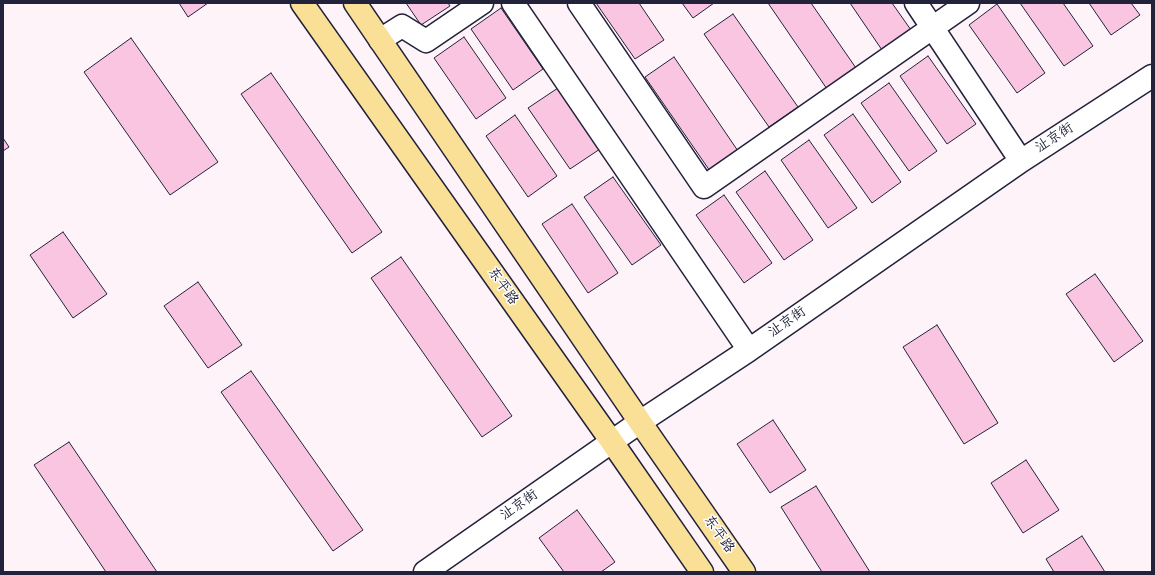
<!DOCTYPE html>
<meta charset="utf-8">
<style>
body{margin:0}
#map{position:relative;width:1155px;height:575px;overflow:hidden;background:#fef3f9;font-family:"Indie Flower",sans-serif}
canvas{display:block}
.frame{position:absolute;inset:0;border:4px solid #22223b;pointer-events:none}
</style>
<div id="map">
<canvas width="1155" height="575"></canvas>
<div class="frame"></div>
</div>
<script>
const ctx = document.querySelector('canvas').getContext('2d');
ctx.lineJoin = 'round';
function fillPath(path, color) { ctx.fillStyle = color; ctx.fill(path, 'evenodd'); }
const poly = rows => new Path2D(rows.map(r => 'M' + r).join(''));
function trace(path, color, width, dash) { ctx.strokeStyle = color; ctx.lineWidth = width; ctx.lineCap = dash ? 'butt' : 'round'; ctx.setLineDash(dash || []); ctx.stroke(path); }
function write(font, color, halo, rows, align = 'center') {
  ctx.font = font + ' "Indie Flower","LXGW WenKai TC",sans-serif'; ctx.lineWidth = 3; ctx.setLineDash([]); ctx.textBaseline = 'middle'; ctx.strokeStyle = halo; ctx.fillStyle = color; for (const [text, x, y, turn = 0] of rows) {
    ctx.save(); ctx.translate(x, y); ctx.rotate((+turn || 0) * Math.PI / 180); ctx.textAlign = isNaN(turn) ? turn : align; if (halo) ctx.strokeText(text, 0, 0); ctx.fillText(text, 0, 0); ctx.restore();
  }
}
const building = poly([
 [179,3,208,3,188,17,179,3],
 [406,3,448,3,450,6,421,25,406,3],
 [596,3,639,3,664,40,635,59,596,3],
 [682,3,714,3,693,18,682,3],
 [768,3,811,3,856,68,827,89,768,3],
 [850,3,892,3,911,30,882,50,850,3],
 [1020,3,1063,3,1093,46,1064,66,1020,3],
 [1089,3,1131,3,1140,15,1111,35,1089,3],
 [997,4,1045,73,1017,93,969,25,997,4],
 [501,8,543,69,513,90,471,29,501,8],
 [733,14,798,107,769,127,704,34,733,14],
 [464,37,506,98,476,119,434,58,464,37],
 [131,38,218,162,170,195,84,72,131,38],
 [928,56,976,124,947,144,900,76,928,56],
 [674,57,738,151,710,171,645,77,674,57],
 [271,73,382,232,352,253,241,94,271,73],
 [889,83,937,151,909,171,861,103,889,83],
 [558,88,600,149,570,169,528,108,558,88],
 [853,114,901,182,872,203,824,135,853,114],
 [515,115,557,176,528,197,486,136,515,115],
 [3,138,9,147,3,151,3,138],
 [809,140,857,208,828,228,781,160,809,140],
 [765,171,813,240,784,260,736,192,765,171],
 [613,177,661,245,632,265,584,197,613,177],
 [724,195,772,263,744,283,696,215,724,195],
 [572,204,618,273,588,293,542,224,572,204],
 [63,232,107,294,73,318,30,255,63,232],
 [401,257,512,416,482,437,371,278,401,257],
 [1095,274,1143,341,1114,362,1066,294,1095,274],
 [198,282,242,345,208,368,164,306,198,282],
 [937,325,998,423,964,444,903,347,937,325],
 [251,371,363,530,333,551,221,392,251,371],
 [773,420,806,470,770,493,737,444,773,420],
 [69,442,157,572,106,572,34,465,69,442],
 [1026,460,1059,510,1023,533,991,483,1026,460],
 [816,486,870,572,822,572,781,507,816,486],
 [577,510,615,562,601,572,564,572,539,538,577,510],
 [1082,536,1105,572,1054,572,1046,559,1082,536]
]);
fillPath(building, '#fac5e1');
trace(building, '#22223b', 1);
const minor = poly([
 [513,3,749,350],
 [579,3,704,187,968,3],
 [916,3,1021,161],
 [380,40,402,26,426,41,482,3],
 [425,572,640,422,749,350,1021,161,1152,76]
]);
const major = poly([
 [302,3,612,442,702,572],
 [355,3,640,422,744,572]
]);
trace(minor, '#22223b', 25);
trace(major, '#22223b', 25);
trace(minor, '#fff', 22);
trace(major, '#f9e096', 22);
write('14px', '#22223b', '#fff', [
 ["沚京街",1055,139,-33],
 ["东平路",502,287,55],
 ["沚京街",788,323,-35],
 ["沚京街",520,506,-35],
 ["东平路",718,535,55]
]);
</script>
